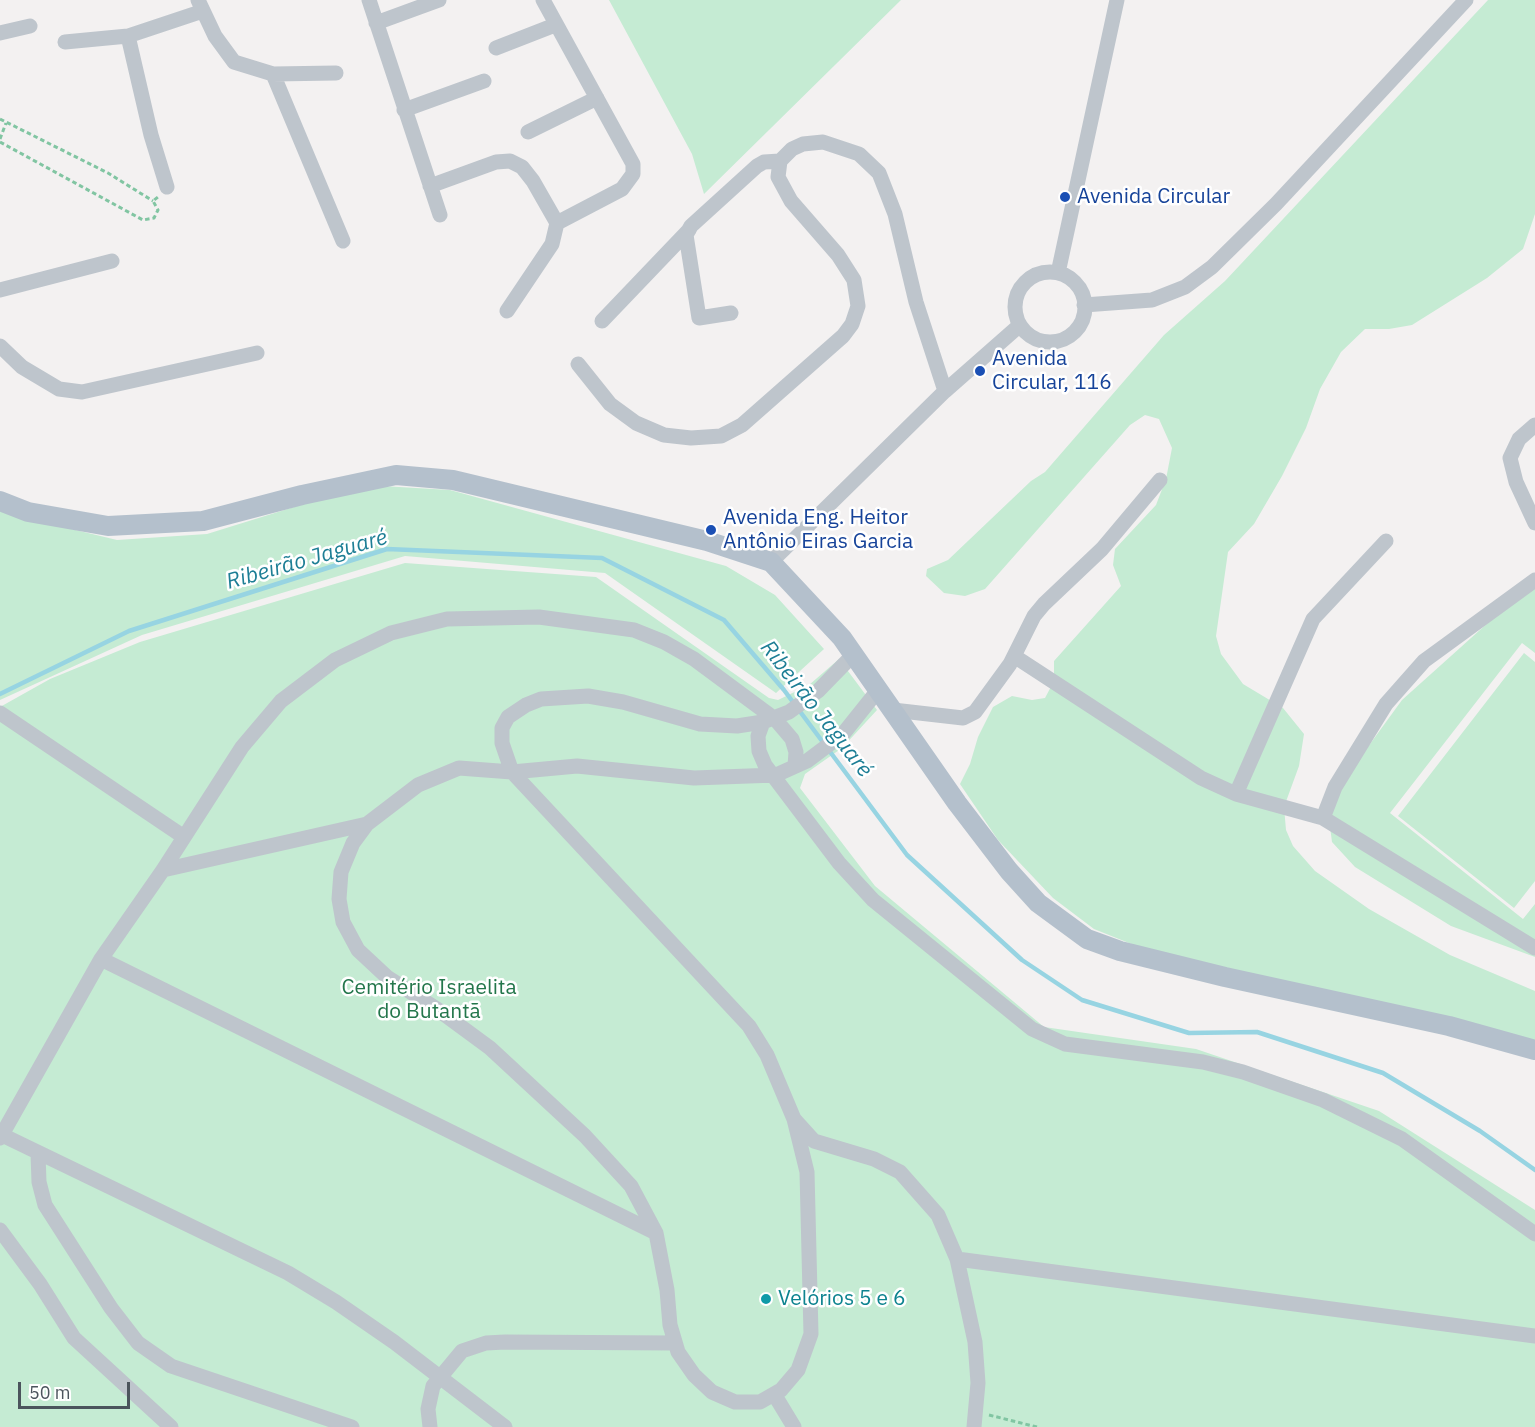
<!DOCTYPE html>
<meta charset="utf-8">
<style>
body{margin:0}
#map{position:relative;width:1535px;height:1427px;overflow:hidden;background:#f3f1f1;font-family:"IBM Plex Sans",sans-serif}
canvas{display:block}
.scale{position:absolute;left:18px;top:1382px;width:112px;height:27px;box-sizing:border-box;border:3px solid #4b545c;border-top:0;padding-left:8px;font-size:18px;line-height:21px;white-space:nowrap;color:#4b545c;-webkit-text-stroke:4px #fff;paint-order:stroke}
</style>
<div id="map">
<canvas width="1535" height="1427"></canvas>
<div class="scale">50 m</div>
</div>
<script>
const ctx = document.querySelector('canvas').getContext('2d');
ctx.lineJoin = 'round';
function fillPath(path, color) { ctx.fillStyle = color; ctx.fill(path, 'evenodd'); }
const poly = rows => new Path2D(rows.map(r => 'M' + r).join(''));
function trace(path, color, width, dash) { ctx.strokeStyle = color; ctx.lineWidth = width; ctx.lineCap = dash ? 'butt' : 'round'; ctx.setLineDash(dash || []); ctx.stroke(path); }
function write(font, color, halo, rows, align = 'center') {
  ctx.font = font + ' "IBM Plex Sans",sans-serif'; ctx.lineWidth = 5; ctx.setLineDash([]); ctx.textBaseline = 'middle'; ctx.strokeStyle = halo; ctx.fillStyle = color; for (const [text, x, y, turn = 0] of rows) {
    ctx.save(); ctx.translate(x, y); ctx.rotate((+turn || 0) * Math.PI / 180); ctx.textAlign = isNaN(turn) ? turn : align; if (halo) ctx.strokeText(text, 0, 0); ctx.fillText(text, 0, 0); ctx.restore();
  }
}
fillPath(poly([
 [609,0,901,0,704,194,692,154],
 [1488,0,1535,0,1535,214,1523,249,1487,278,1412,325,1389,329,1365,329,1341,352,1320,389,1306,428,1282,476,1254,524,1228,552,1216,636,1221,654,1243,684,1283,708,1304,734,1299,766,1284,807,1286,830,1293,846,1315,871,1369,909,1450,955,1535,991,1535,1040,1397,1012,1149,951,1094,929,1053,898,998,840,960,784,970,764,978,737,993,707,1012,696,1032,700,1045,698,1054,681,1054,661,1121,586,1113,565,1115,549,1156,505,1166,479,1172,448,1159,419,1145,415,1130,425,985,589,965,596,944,593,926,576,927,569,948,560,1031,481,1045,472,1164,335,1225,281],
 [365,485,450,490,726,566,775,595,824,649,776,693,605,573,405,556,142,635,0,700,0,500,34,520,117,540,207,534],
 [405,563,596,577,769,698,778,700,809,685,839,659,877,710,842,748,805,774,800,788,875,886,1044,1027,1196,1049,1379,1111,1535,1210,1535,1427,0,1427,0,707,50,679,140,642],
 [1535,586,1535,653,1522,643,1390,813,1523,919,1535,904,1535,957,1451,926,1355,867,1332,842,1329,819,1346,777,1402,700,1520,594],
 [1524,653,1535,662,1535,881,1514,908,1398,816]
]), '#c5ebd3');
trace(poly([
 [0,694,129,631,387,549,602,558,724,620,784,690,907,855,1022,960,1082,1000,1189,1033,1257,1032,1383,1073,1480,1131,1535,1170]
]), '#97d4e2', 4.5);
trace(poly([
 [0,119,108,173,153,201],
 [0,139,6,123],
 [0,142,143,220,154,218,158,210,153,201,158,197],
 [989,1415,1037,1427]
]), '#81c5a2', 3, [4.5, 3]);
trace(poly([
 [198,0,215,36,234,62,273,74,336,73],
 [369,0,440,215],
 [543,0,633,164,633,174,622,189,557,223],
 [376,23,439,0],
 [0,33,30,26],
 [128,36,151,135,167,187],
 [65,42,128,36,203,11],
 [496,48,555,25],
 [273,74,343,241],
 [404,110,484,81],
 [528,132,597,98],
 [430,186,496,162,510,161,522,167,533,181,557,223,552,244,507,311],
 '1015 307a35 35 0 1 1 70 0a35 35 0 1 1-70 0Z',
 [1058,273,1117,0],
 [0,290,112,261],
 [1084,305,1152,300,1185,287,1212,267,1276,204,1466,0],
 [731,313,699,318,686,235,691,226,757,166,764,162,780,161],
 [602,321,689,230],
 [0,346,22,367,59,389,82,392,257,353],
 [578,364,610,404,636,423,664,435,691,438,721,436,742,425,843,336,852,324,858,306,854,280,838,255,791,201,778,177,780,161,792,149,803,144,823,142,859,154,879,173,895,214,916,302,945,391],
 [1535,425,1519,439,1510,458,1516,482,1535,523],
 [771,562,945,391,1020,325],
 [1535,580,1424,661,1386,704,1335,787,1323,818,1535,948],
 [854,654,818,691,789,712,763,722,737,726,700,724,623,702,588,696,541,699,526,705,508,717,502,728,502,743,512,772,749,1026,767,1055,794,1119,807,1172,811,1334,798,1370,781,1390,760,1402,735,1402,712,1392,694,1375,678,1352,670,1325,667,1290,656,1233,631,1186,585,1136,490,1048,437,1009,387,977,358,950,343,922,339,899,341,872,353,843,367,824,418,785,459,768,512,772,577,766,694,778,776,775,807,761,843,734,879,689],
 [1014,656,1201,778,1236,794,1313,619,1386,541],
 [893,710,963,718,975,712,1010,664,1034,616,1044,604,1102,549,1160,480],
 [0,713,184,837],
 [763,722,758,736,759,751,765,765,839,863,873,900,1032,1029,1065,1044,1203,1062,1243,1072,1323,1100,1402,1139,1535,1234],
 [1236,794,1323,818],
 [163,870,367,824],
 [101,959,656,1233],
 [795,1120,814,1141,874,1159,900,1172,938,1215,957,1259,975,1342,978,1383,974,1427],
 [0,1134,288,1273,336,1302,394,1342,505,1427],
 [0,1138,101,959,163,870,242,747,281,701,335,660,391,633,447,619,539,617,634,630,664,642,694,659,775,719,792,739,796,752,795,766],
 [38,1154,39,1182,45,1205,111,1308,138,1343,171,1366,352,1427],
 [0,1230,40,1284,74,1338,171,1427],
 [957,1259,1535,1336],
 [774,1394,794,1427],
 [430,1427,428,1409,433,1386,462,1351,486,1343,505,1342,675,1343]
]), '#bec5cc', 15);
trace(poly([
 [0,501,28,512,108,526,203,521,302,495,396,475,453,480,707,541,771,562,842,638,957,803,1009,871,1038,903,1087,939,1120,951,1225,977,1449,1026,1535,1050]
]), '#b4c0cc', 20);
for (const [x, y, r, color] of [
 [1065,197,6,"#1a4fb4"],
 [980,371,6,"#1a4fb4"],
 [711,530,6,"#1a4fb4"],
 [766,1299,6,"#0f9aa8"]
]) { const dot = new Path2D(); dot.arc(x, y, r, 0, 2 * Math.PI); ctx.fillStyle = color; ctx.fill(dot); trace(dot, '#fff', 2); }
write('21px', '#164399', '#fff', [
 ["Avenida Circular",1077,197],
 ["Avenida",992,359],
 ["Circular, 116",992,383],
 ["Avenida Eng. Heitor",723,518],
 ["Antônio Eiras Garcia",723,542]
], 'left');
write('21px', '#23764b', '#fff', [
 ["Cemitério Israelita",429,988],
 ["do Butantã",429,1012]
]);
write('21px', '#0d838f', '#fff', [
 ["Velórios 5 e 6",778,1299]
], 'left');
write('italic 22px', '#1d7e95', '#fff', [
 ["Ribeirão Jaguaré",307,560,-16],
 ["Ribeirão Jaguaré",816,709,52]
]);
</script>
